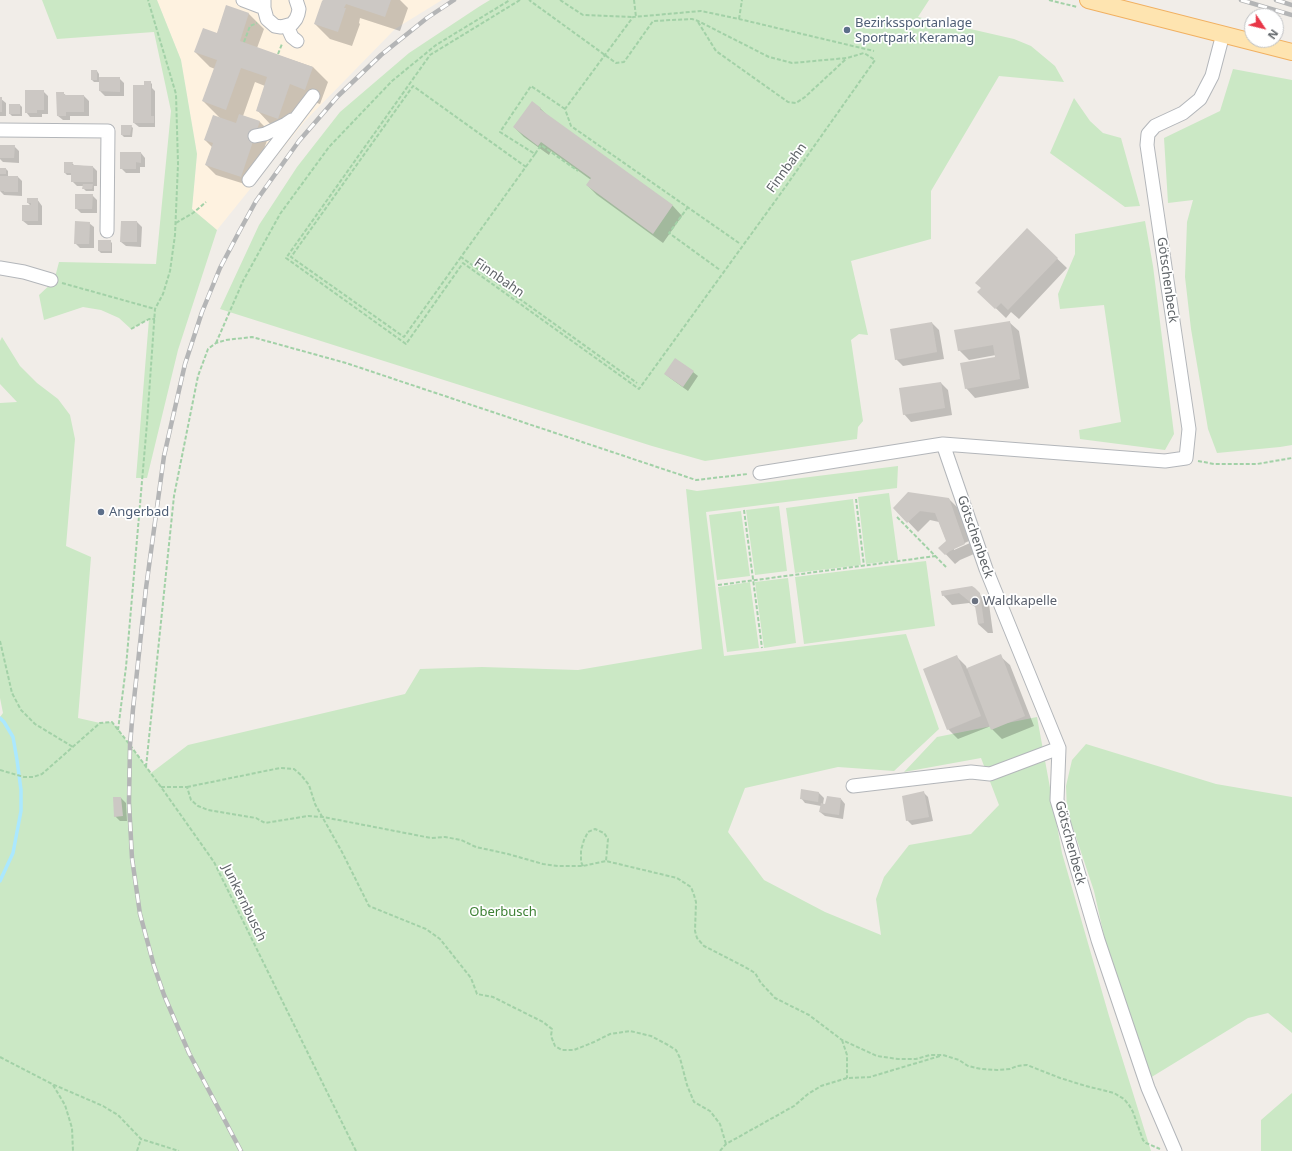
<!DOCTYPE html>
<meta charset="utf-8">
<style>
body{margin:0}
#map{position:relative;width:1292px;height:1151px;overflow:hidden;background:#f1ede8;font-family:"Noto Sans",sans-serif}
canvas{display:block}
.north{position:absolute;left:1244px;top:8px;width:40px;height:40px;box-sizing:border-box;background:#fff;border:1px solid #bfc1c3;border-radius:50%;rotate:125deg;font-size:11px;font-weight:700;line-height:16px;text-align:center;color:#5f6468}
.north::after{content:'';display:block;margin:auto;width:14px;height:18px;background:#e83647;clip-path:polygon(50% 0,100% 100%,50% 72%,0 100%)}
</style>
<div id="map">
<canvas width="1292" height="1151"></canvas>
<div class="north">N</div>
</div>
<script>
const ctx = document.querySelector('canvas').getContext('2d');
ctx.lineJoin = 'round';
function fillPath(path, color) { ctx.fillStyle = color; ctx.fill(path, 'evenodd'); }
const poly = rows => new Path2D(rows.map(r => 'M' + r).join(''));
function trace(path, color, width, dash) { ctx.strokeStyle = color; ctx.lineWidth = width; ctx.lineCap = dash ? 'butt' : 'round'; ctx.setLineDash(dash || []); ctx.stroke(path); }
function write(font, color, halo, rows, align = 'center') {
  ctx.font = font + ' "Noto Sans",sans-serif'; ctx.lineWidth = 3.5; ctx.setLineDash([]); ctx.textBaseline = 'middle'; ctx.strokeStyle = halo; ctx.fillStyle = color; for (const [text, x, y, turn = 0] of rows) {
    ctx.save(); ctx.translate(x, y); ctx.rotate((+turn || 0) * Math.PI / 180); ctx.textAlign = isNaN(turn) ? turn : align; if (halo) ctx.strokeText(text, 0, 0); ctx.fillText(text, 0, 0); ctx.restore();
  }
}
fillPath(poly([
 [157,0,442,0,395,29,305,121,217,230,192,209,197,154,181,60]
]), '#fef2e0');
fillPath(poly([
 [42,0,157,0,181,60,197,154,192,209,217,230,178,350,147,478,136,478,149,319,131,329,119,318,101,310,83,307,44,320,39,295,54,281,59,262,156,264,171,111,154,32,57,39],
 [490,0,929,0,918,17,1014,39,1031,46,1055,66,1064,82,999,76,931,191,931,239,851,261,868,335,859,334,851,340,863,421,858,427,857,439,705,461,652,446,220,309,259,225,297,167,340,112,409,53,480,6],
 [1233,69,1292,80,1292,445,1280,447,1217,453,1208,429,1191,329,1185,277,1187,222,1193,200,1168,203,1164,138,1220,111],
 [1074,98,1090,121,1103,133,1121,138,1140,206,1125,207,1050,153],
 [1145,221,1153,266,1174,434,1165,450,1080,439,1079,430,1121,422,1104,305,1060,309,1058,294,1075,254,1075,234],
 [2,337,20,366,37,383,58,399,70,415,75,439,66,546,91,557,78,718,100,723,112,722,151,773,188,745,405,694,420,669,482,667,578,670,702,649,686,489,697,491,898,466,897,488,706,512,724,656,906,634,939,729,894,771,838,767,745,788,728,832,764,880,825,912,881,935,876,899,884,877,909,845,971,834,999,805,981,758,904,772,937,737,1037,717,1062,853,1109,1016,1151,1151,0,1151,0,717,3,713,0,698,0,403,17,402,0,384,0,341],
 [889,493,898,560,866,564,858,497],
 [853,499,861,565,795,573,786,508],
 [779,506,787,571,755,575,746,510],
 [741,511,750,576,717,580,709,515],
 [926,561,935,626,804,644,795,577],
 [788,578,796,643,764,648,755,582],
 [750,582,759,648,727,652,718,587],
 [1086,744,1216,784,1292,797,1292,1033,1268,1013,1248,1018,1150,1078,1112,972,1094,891,1074,831,1067,812,1066,786,1072,760],
 [1292,1093,1292,1151,1261,1151,1261,1120]
]), '#cbe8c5');
fillPath(poly([
 [324,0,400,0,408,8,400,31,360,18,359,23,360,24,352,46,330,39,315,24],
 [227,7,249,14,264,29,257,48,313,67,328,82,320,104,305,99,293,133,271,125,257,110,265,86,255,82,243,116,260,122,270,132,251,186,216,175,206,165,212,147,205,140,221,119,203,101,215,69,210,67,195,52,217,34],
 [92,71,97,71,99,74,99,78,119,78,124,83,124,96,105,96,100,91,100,82,94,82,92,80],
 [150,82,152,84,152,88,155,91,155,127,139,127,134,123,146,86],
 [43,91,48,96,48,114,42,114,42,117,30,117,26,112],
 [63,93,67,96,84,96,89,101,89,116,70,116,70,120,63,120,58,116],
 [0,98,6,103,6,116,0,116],
 [20,105,22,107,22,116,12,116,10,114],
 [540,108,548,116,673,206,682,216,663,243,597,195,587,185,591,180,551,151,549,155,524,137,514,127],
 [131,126,133,128,132,137,124,137,122,135],
 [0,146,14,146,19,151,19,163,3,162,0,159],
 [141,153,145,158,145,167,140,167,140,173,126,173,121,168],
 [72,163,74,165,93,167,97,171,97,186,94,186,94,191,86,191,83,188,84,186,77,186,72,181,72,175,67,175,65,173],
 [0,169,6,169,8,171,8,177,18,177,22,181,22,196,4,195,0,191],
 [92,195,97,200,97,213,81,213,76,208],
 [37,199,42,206,42,225,28,225,23,221,31,206,28,203],
 [137,222,142,227,141,247,126,246,121,242],
 [89,223,94,227,94,248,80,248,75,243],
 [1027,230,1067,268,1019,319,1011,312,1006,318,979,292],
 [99,241,110,241,112,243,112,253,101,253,99,251],
 [1009,322,1019,331,1029,388,975,398,966,388,996,358,996,355,969,360,959,350],
 [932,323,939,330,944,359,903,366,896,359],
 [693,372,698,376,688,391,670,378,665,374],
 [941,383,948,390,952,415,911,422,904,414],
 [949,499,959,509,974,554,960,560,955,564,940,548,947,542,939,522,930,520,918,532,895,508],
 [969,541,970,543,954,550,954,548],
 [974,589,989,604,993,633,988,633,978,624,977,608,969,603,952,605,943,595],
 [956,656,966,666,967,669,1000,656,1010,665,1034,726,1002,739,992,729,991,726,958,739,948,729],
 [802,791,819,793,824,798,823,804,826,805,841,799,845,804,843,819,825,816,820,812,821,806,805,803,801,798],
 [924,793,928,797,933,821,912,825,907,820],
 [121,798,126,803,127,821,120,821,115,816]
]), '#0003');
trace(poly([
 [0,718,4,722,13,737,17,760,21,790,21,811,13,853,0,881]
]), '#abe8fe', 3.5);
fillPath(poly([
 [323,0,391,0,385,17,346,4,344,8,346,8,338,32,314,24,322,1],
 [226,5,249,13,240,41,313,67,305,90,290,84,278,119,256,111,267,77,241,68,226,110,202,101,217,60,194,52,203,28,217,33],
 [91,70,97,70,97,80,91,80],
 [99,77,120,77,120,92,99,91],
 [144,81,151,81,151,116,154,116,154,123,133,123,133,85,144,85],
 [25,90,44,90,44,110,37,110,37,113,25,113],
 [56,92,64,92,64,95,84,95,84,112,66,112,66,116,57,116],
 [0,97,2,97,2,112,0,112],
 [532,101,541,108,540,109,673,205,653,234,586,185,591,178,541,142,538,146,513,127],
 [9,104,20,104,20,114,9,114],
 [239,114,260,121,241,177,205,165,213,143,204,140,213,115,236,123],
 [121,125,132,125,130,135,121,135],
 [0,145,15,145,14,158,0,158],
 [120,152,141,152,141,163,136,162,136,169,120,169],
 [64,162,73,162,72,165,93,166,93,182,71,182,71,173,64,173],
 [0,168,6,168,6,174,0,174],
 [0,176,18,176,18,192,4,192,4,191,0,191],
 [83,184,93,184,92,189,82,189],
 [75,194,93,194,92,209,75,209],
 [27,198,38,198,38,221,22,221,22,205,31,205,31,203,27,203],
 [75,221,90,222,89,244,74,244],
 [121,221,137,221,137,242,120,242],
 [1027,228,1058,258,1008,310,1001,303,995,309,977,292,981,288,975,283],
 [98,240,111,240,111,251,98,251],
 [1010,321,1020,379,965,389,960,363,995,357,993,345,958,351,954,330],
 [932,322,937,352,895,360,890,329],
 [675,358,694,371,683,387,664,374],
 [941,382,945,408,903,415,899,388],
 [908,492,949,498,965,544,950,551,945,555,938,548,946,541,935,513,920,511,907,523,893,508],
 [972,586,975,588,980,593,984,623,978,624,975,606,959,593,942,596,941,591],
 [1001,654,1025,716,991,730,967,668],
 [957,655,981,716,947,730,923,669],
 [801,789,819,792,818,802,800,799],
 [924,791,929,817,906,821,902,796],
 [827,796,841,798,839,815,819,812,821,803,825,804],
 [113,797,121,797,123,816,114,817]
]), '#ccc8c4');
const minor = poly([
 [243,0,264,8],
 [264,0,264,8,267,19,275,26,281,27,292,24,296,19,298,14,299,9,296,0],
 [287,26,292,37,297,41],
 [0,130,108,131,107,231],
 [255,136,265,134,286,124,292,120],
 [249,180,313,96],
 [0,268,24,272,51,280],
 [943,444,986,569,1059,748,1057,800,1098,940,1148,1088,1175,1151],
 [760,473,943,444,1165,461,1186,458,1189,429,1147,145,1148,134,1155,126,1183,113,1200,99,1212,76,1223,34],
 [853,786,971,772,990,774,1059,748]
]);
const major = poly([
 [1088,0,1292,52]
]);
trace(minor, '#b3b6ba', 15);
trace(major, '#f1b061', 18);
trace(poly([
 [520,0,430,55,286,258,406,344,463,263,639,389,781,193,875,60,864,53,847,58,792,63,769,57,698,21,692,19,653,21,624,62,616,63,529,0],
 [560,0,583,15,632,17],
 [634,0,636,17],
 [1049,0,1077,7],
 [739,19,742,0],
 [698,22,716,51,788,102,796,103,805,97,846,59],
 [244,42,250,26,257,23],
 [278,54,282,44],
 [565,109,531,86,500,132,535,154,541,145,578,171],
 [535,154,461,257,637,383],
 [688,207,669,233,720,270],
 [176,223,193,213,206,202],
 [739,243,571,126,565,109,633,17,701,11,739,19,874,51],
 [461,257,404,337,291,257,413,86,526,167],
 [62,283,155,309],
 [131,329,149,319,155,319],
 [216,343,243,281,280,214,329,147,392,81,436,45,510,0],
 [1198,461,1214,464,1257,464,1292,458],
 [856,499,864,566],
 [744,510,762,648],
 [897,517,947,568],
 [718,585,936,556],
 [0,641,12,693,21,710,35,724,73,747],
 [118,730,126,667,147,423,155,309,163,294,170,271,175,235,178,164,176,94,148,0],
 [146,767,174,496,198,376,208,349,216,343,226,340,252,337,346,363,696,480,748,474],
 [0,770,24,777,33,777,42,774,100,723,112,722,130,745,161,787,214,862,356,1151],
 [161,787,187,787,191,800,198,806,208,810,256,818,265,823,308,816,323,817,431,838,445,837,461,840,476,847,508,854,543,864,558,866,583,866,606,861,677,878,691,887,694,895,696,902,695,931,697,938,704,946,743,966,755,973,761,983,775,998,809,1015,842,1040,877,1056,898,1059,916,1059,930,1055,943,1055,959,1060,968,1066,981,1069,997,1070,1010,1069,1017,1066,1027,1065,1060,1078,1086,1086,1114,1093,1124,1099,1129,1105,1133,1112,1143,1140,1146,1143,1160,1149],
 [187,787,280,768,294,769,301,775,309,785,315,804,342,852,369,906,426,929,440,939,471,978,477,994,493,997,543,1022,552,1029,551,1036,555,1046,562,1050,574,1050,594,1042,610,1034,630,1031,651,1036,668,1045,676,1050,680,1058,687,1085,694,1102,710,1111,720,1124,726,1144],
 [583,866,581,862,581,850,584,840,588,832,595,829,604,833,608,839,606,861],
 [842,1040,847,1055,847,1078],
 [0,1057,52,1084,103,1106,118,1115,141,1139,179,1151],
 [53,1085,65,1105,72,1128,73,1151],
 [137,1151,141,1139],
 [720,1151,726,1144,794,1106,808,1094,821,1086,847,1078,870,1077,940,1056]
]), '#a2d1a7', 2, [4, 2]);
trace(minor, '#fff', 13);
trace(major, '#fee4b0', 16);
const rail = poly([
 [1241,0,1292,15],
 [1276,0,1292,5],
 [241,1151,189,1053,164,995,154,966,140,914,132,858,129,802,130,745,133,709,146,588,164,456,185,364,202,312,220,268,239,232,256,201,299,141,338,96,381,55,427,18,454,0]
]);
trace(rail, '#b4b5b6', 4.5);
trace(rail, '#fff', 3, [9]);
for (const [x, y, r, color] of [
 [847,30,4,"#5c6f8a"],
 [101,512,4,"#5c6f8a"],
 [975,601,4,"#6b7280"]
]) { const dot = new Path2D(); dot.arc(x, y, r, 0, 2 * Math.PI); ctx.fillStyle = color; ctx.fill(dot); trace(dot, '#fff', 1.5); }
write('13px', '#4e5e75', '#fff', [
 ["Bezirkssportanlage",855,23],
 ["Sportpark Keramag",855,38],
 ["Angerbad",109,512]
], 'left');
write('13px', '#5f6468', '#fff', [
 ["Finnbahn",787,168,-54],
 ["Finnbahn",499,278,35],
 ["Götschenbeck",1167,280,82],
 ["Götschenbeck",975,537,71],
 ["Götschenbeck",1070,843,75],
 ["Junkernbusch",244,903,64]
]);
write('13px', '#5b616d', '#fff', [
 ["Waldkapelle",983,601]
], 'left');
write('13px', '#3e8135', '#fff', [
 ["Oberbusch",503,912]
]);
</script>
